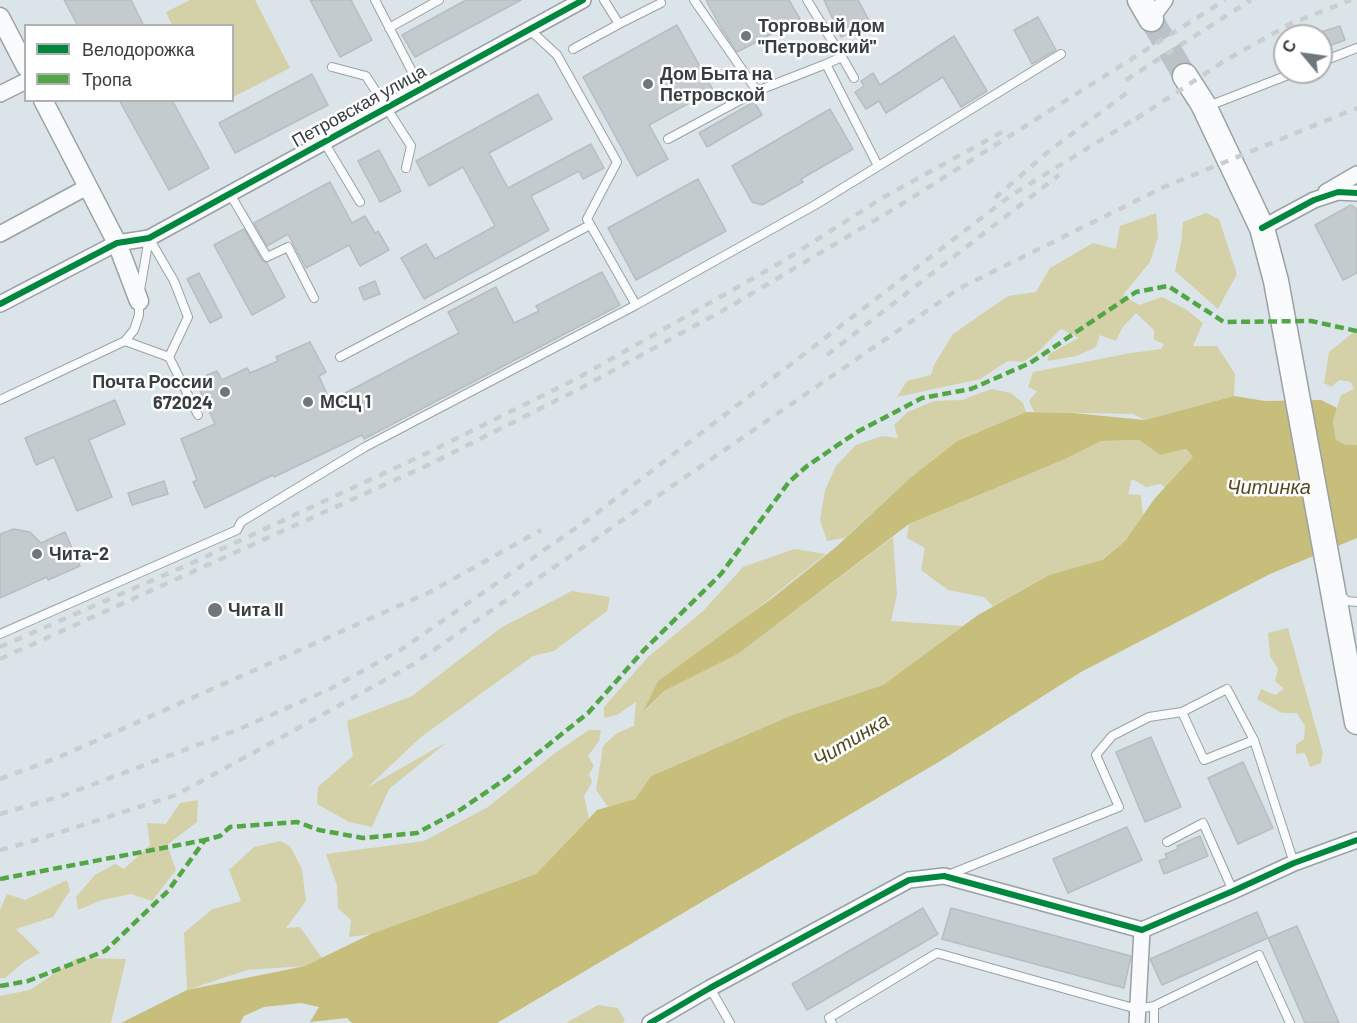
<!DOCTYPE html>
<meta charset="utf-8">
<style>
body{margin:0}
#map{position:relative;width:1357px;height:1023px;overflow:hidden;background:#dbe4e8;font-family:Barlow,sans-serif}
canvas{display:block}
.legend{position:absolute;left:24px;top:24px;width:210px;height:78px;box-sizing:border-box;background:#fff;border:2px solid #afb1b3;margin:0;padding:8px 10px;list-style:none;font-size:18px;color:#373d41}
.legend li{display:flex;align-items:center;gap:12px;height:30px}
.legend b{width:30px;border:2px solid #afb1b3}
.north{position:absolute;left:1273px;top:24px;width:60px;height:60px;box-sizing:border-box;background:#fff;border:2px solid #afb1b3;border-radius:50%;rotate:299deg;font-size:16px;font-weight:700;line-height:24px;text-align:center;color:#373d41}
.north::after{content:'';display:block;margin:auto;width:21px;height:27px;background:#70777b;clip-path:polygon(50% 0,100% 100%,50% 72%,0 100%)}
</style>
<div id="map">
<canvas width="1357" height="1023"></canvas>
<ul class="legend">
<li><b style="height:8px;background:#00873e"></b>Велодорожка</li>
<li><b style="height:8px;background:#53a646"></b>Тропа</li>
</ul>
<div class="north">С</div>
</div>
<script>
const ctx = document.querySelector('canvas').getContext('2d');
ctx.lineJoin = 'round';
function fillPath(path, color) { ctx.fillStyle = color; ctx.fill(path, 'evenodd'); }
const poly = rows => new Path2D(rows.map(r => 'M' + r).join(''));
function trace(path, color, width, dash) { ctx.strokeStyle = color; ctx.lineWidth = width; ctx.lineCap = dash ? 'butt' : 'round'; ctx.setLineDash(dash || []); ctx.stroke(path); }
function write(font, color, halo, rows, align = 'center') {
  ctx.font = font + ' Barlow,sans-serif'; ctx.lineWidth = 5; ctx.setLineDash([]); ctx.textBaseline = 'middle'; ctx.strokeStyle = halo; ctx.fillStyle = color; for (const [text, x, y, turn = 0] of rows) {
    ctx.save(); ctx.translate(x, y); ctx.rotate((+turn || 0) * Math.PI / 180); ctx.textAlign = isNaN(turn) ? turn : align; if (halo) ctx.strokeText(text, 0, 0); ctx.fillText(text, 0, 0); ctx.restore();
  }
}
fillPath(poly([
 [190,0,255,0,290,68,233,97,232,26,172,25,166,12],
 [1156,213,1158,237,1150,262,1123,295,1139,305,1162,297,1187,310,1203,323,1193,346,1217,346,1235,374,1234,396,1145,420,1133,414,1034,412,1029,401,1037,391,1028,387,1033,372,1131,353,1161,349,1164,344,1154,340,1154,330,1136,313,1122,328,1116,341,1100,335,1096,347,1077,356,1047,361,1049,354,1079,338,1061,329,1039,351,1023,362,1008,361,980,379,897,397,907,381,931,375,934,365,953,334,1008,296,1036,292,1050,268,1093,243,1116,249,1120,226],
 [1206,213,1219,219,1237,274,1218,309,1175,271,1181,243,1183,222],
 [1354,332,1357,333,1357,445,1346,445,1336,440,1333,421,1341,395,1354,389,1351,382,1339,380,1331,387,1324,383,1329,352],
 [991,389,1011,393,1023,403,1026,412,957,441,910,478,845,538,827,541,820,520,825,490,836,466,856,445,882,436,898,438,894,425,908,412,934,401,962,400],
 [1139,440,1160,455,1186,449,1194,457,1165,488,1161,484,1146,487,1132,479,1128,494,1141,495,1143,515,1125,541,1098,562,1049,575,993,606,984,597,948,590,921,570,925,548,907,538,909,524,1063,460,1101,441],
 [893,537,897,595,891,621,963,626,883,685,790,716,651,776,635,799,608,807,596,790,603,746,617,733,634,726,636,702,617,715,604,718,604,707,648,657,703,611,743,567,794,549,826,554,726,633,658,681,645,711,664,691,738,654],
 [572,591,610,597,607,611,554,651,533,656,421,737,368,787,447,742,389,789,372,827,349,822,317,804,318,787,353,756,347,721,412,696,502,627],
 [1288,628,1323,753,1321,763,1310,767,1305,753,1296,754,1296,745,1304,739,1305,726,1297,713,1282,713,1257,699,1261,689,1275,695,1284,689,1275,681,1278,669,1270,656,1268,633],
 [589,730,601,730,599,741,588,756,594,766,589,774,592,782,584,796,589,818,536,874,371,934,349,937,351,920,338,908,337,886,326,854,424,841,488,807,555,753],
 [198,800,197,822,167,845,176,870,152,901,131,894,102,900,78,910,76,897,95,875,115,864,124,869,150,845,147,823,166,824,180,803],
 [280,841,290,846,302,869,306,901,286,928,300,927,322,958,305,966,247,970,187,990,184,933,211,910,241,901,229,870,254,847],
 [67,880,70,890,53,917,16,929,40,953,25,961,5,978,0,978,0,910,7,894,25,900],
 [77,958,126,959,111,1023,0,1023,0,996,30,990],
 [598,1005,618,1008,625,1021,622,1023,566,1023]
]), '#d4d1a9');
fillPath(poly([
 [1234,396,1265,401,1321,400,1337,408,1333,421,1336,440,1346,445,1357,445,1357,538,1270,574,1081,672,942,760,497,1023,352,1023,347,1018,310,1022,319,1007,301,1003,264,1007,244,1016,240,1023,121,1023,187,990,305,966,371,934,536,874,597,810,635,799,651,776,790,716,883,685,978,615,1049,575,1102,560,1125,541,1155,498,1193,457,1186,449,1160,455,1139,440,1101,441,1063,460,909,524,738,654,664,691,643,712,658,681,775,596,836,547,910,478,957,441,1026,412,1073,413,1145,420]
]), '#c7be7c');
const building = poly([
 [64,0,131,0,144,26,78,26,64,0],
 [310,0,351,0,372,40,340,57,310,0],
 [466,0,521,0,415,57,402,35,466,0],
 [706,0,789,0,800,19,737,52,720,26,706,0],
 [824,0,858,0,870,22,841,37,824,0],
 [1038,17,1056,50,1032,64,1014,30,1038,17],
 [677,25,713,90,649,125,668,159,637,176,583,77,677,25],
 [1340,26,1345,40,1321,49,1321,32,1340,26],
 [954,36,987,91,961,107,943,77,886,113,879,101,866,109,855,92,864,86,861,81,873,73,880,85,954,36],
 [312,74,328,105,235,153,219,123,312,74],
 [538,94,552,119,489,153,508,188,591,144,604,168,583,179,579,171,531,196,549,230,424,299,401,258,426,244,435,259,495,226,463,167,429,186,416,161,538,94],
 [119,100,172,100,209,168,169,190,119,100],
 [754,102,762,115,707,147,699,133,754,102],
 [830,109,853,149,801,179,803,182,762,205,752,202,732,166,830,109],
 [379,150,401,191,380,202,358,161,379,150],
 [698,179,726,231,636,280,608,228,698,179],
 [330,182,352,223,365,216,375,233,378,231,389,250,360,266,349,245,306,268,288,234,267,246,254,223,330,182],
 [1351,205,1357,209,1357,273,1343,280,1315,225,1351,205],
 [244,229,262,260,267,263,285,297,252,315,214,245,244,229],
 [602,272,620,305,364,439,362,435,274,477,273,475,205,508,193,482,197,480,181,439,215,424,195,380,217,371,222,380,247,368,250,373,278,361,276,357,310,342,326,372,319,376,330,401,459,333,448,312,496,287,514,323,539,311,536,306,602,272],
 [199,273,222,317,210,323,187,279,199,273],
 [375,281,380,294,364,300,359,288,375,281],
 [115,400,125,424,89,440,112,497,77,511,54,457,36,465,25,438,115,400],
 [164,481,168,494,132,505,128,493,164,481],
 [14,529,30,532,41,543,65,532,80,566,48,580,47,577,0,598,0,534,14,529],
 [1151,737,1181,807,1145,822,1116,752,1151,737],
 [1243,762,1273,828,1238,844,1208,778,1243,762],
 [1127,827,1142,860,1068,893,1053,859,1127,827],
 [1200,836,1208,856,1164,874,1159,861,1167,858,1165,854,1178,849,1177,846,1200,836],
 [923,908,938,934,807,1010,792,984,923,908],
 [951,908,1131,956,1124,988,942,939,951,908],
 [1257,912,1268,938,1162,985,1150,959,1257,912],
 [1297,926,1339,1023,1305,1023,1268,938,1297,926]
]);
fillPath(building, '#c4cbcf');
trace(building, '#b7bec1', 1.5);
trace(poly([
 [1151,19,1185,76]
]), '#bac3c7', 24, [24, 12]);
const service = poly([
 [375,0,421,89],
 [807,0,842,57,826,64],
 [619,24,661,3],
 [389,28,439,0],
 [573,49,619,24,604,0],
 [842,57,854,78],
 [1321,62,1357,48],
 [332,67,366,76,411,146,406,168],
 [757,91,826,64,878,166],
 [1208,104,1211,105,1296,72],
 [668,139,757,91,694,0],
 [324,142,360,202],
 [230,194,267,257,288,247,314,298],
 [149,238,174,281,188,317,169,357],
 [140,290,149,238],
 [636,305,815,205,1061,54],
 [125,341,169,357,198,415],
 [340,357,590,225],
 [0,400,125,341,134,330,139,315,139,302],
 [1340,595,1347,601,1357,602],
 [0,634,237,530,241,522,365,447,636,305,587,219,617,162,557,55,529,29],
 [1254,740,1227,689,1182,712,1204,760,1254,740,1294,863],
 [1167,842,1203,823,1233,891],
 [948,875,1119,807,1096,755,1112,736,1149,717,1182,712],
 [710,988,730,1023],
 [1154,1006,1259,955,1290,1023],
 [832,1023,829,1018,937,953,1137,1009,1154,1006,1154,1023]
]);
const minor = poly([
 [1151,19,1165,0],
 [0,94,26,81],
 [1326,192,1357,174],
 [1262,228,1314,200,1338,192,1357,193],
 [0,234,87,187],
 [0,304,117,243,149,238,583,0],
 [650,1023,710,988,909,880,944,876,1142,930,1233,891,1294,863,1357,840],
 [1137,1023,1142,930]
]);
const tertiary = poly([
 [0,17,26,67],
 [43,100,117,243,139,301]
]);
const primary = poly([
 [1140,0,1151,19],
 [1185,76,1203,104,1262,228,1276,281,1357,722]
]);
trace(service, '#9aa1a4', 10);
trace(minor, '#9aa1a4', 18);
trace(tertiary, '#9aa1a4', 21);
trace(primary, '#9aa1a4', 27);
trace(service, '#fafbfc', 8);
trace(minor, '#fafbfc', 15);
trace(tertiary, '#fafbfc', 18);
trace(primary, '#fafbfc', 24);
trace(poly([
 [1126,80,1251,0],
 [1136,119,1226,60,1292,23,1351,0],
 [995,198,1049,151,1132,89],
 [827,355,1059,175],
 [0,647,194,562,421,456,576,379,780,263,884,197,1002,132],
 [0,659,426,466,581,388,729,307,894,209,1225,0],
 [0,779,57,758,430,592,541,530],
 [0,814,65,795,237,730,330,689,402,649,593,516,1010,196,1143,114],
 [0,850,33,841,176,795,293,731,412,665,960,288,1164,187,1357,108]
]), '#cbcdce', 4.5, [8, 8]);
trace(poly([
 [0,879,205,840],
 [0,986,28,981,105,951,168,891,205,840,220,836,230,827,297,822,319,830,363,838,417,833,460,810,507,778,588,713,644,650,721,574,789,482,807,466,857,432,922,398,971,389,1030,363,1136,292,1168,286,1224,322,1311,321,1357,331]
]), '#53a646', 4.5, [9, 4.5]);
trace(poly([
 [1262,228,1314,200,1338,192,1357,193],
 [0,304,117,243,149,238,583,0],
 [650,1023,710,988,909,880,944,876,1142,930,1233,891,1294,863,1357,840]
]), '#00873e', 6);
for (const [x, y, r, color] of [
 [746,36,6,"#70777b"],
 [648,84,6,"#70777b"],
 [225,392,6,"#70777b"],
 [308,402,6,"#70777b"],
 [37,554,6,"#70777b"],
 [215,610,8,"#70777b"]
]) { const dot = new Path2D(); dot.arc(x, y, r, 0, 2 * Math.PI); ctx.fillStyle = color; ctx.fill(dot); trace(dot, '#fff', 2); }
write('bold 18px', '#373d41', '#fff', [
 ["Торговый дом",758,26],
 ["\"Петровский\"",758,47],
 ["Дом Быта на",660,74],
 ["Петровской",660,95],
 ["Почта России",213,382,"right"],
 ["672024",213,403,"right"],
 ["МСЦ 1",320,402],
 ["Чита-2",49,554],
 ["Чита II",228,610]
], 'left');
write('18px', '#373d41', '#fff', [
 ["Петровская улица",359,106,-29]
]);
write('italic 20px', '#534c23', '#fff', [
 ["Читинка",1269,487],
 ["Читинка",851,740,-31]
]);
</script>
